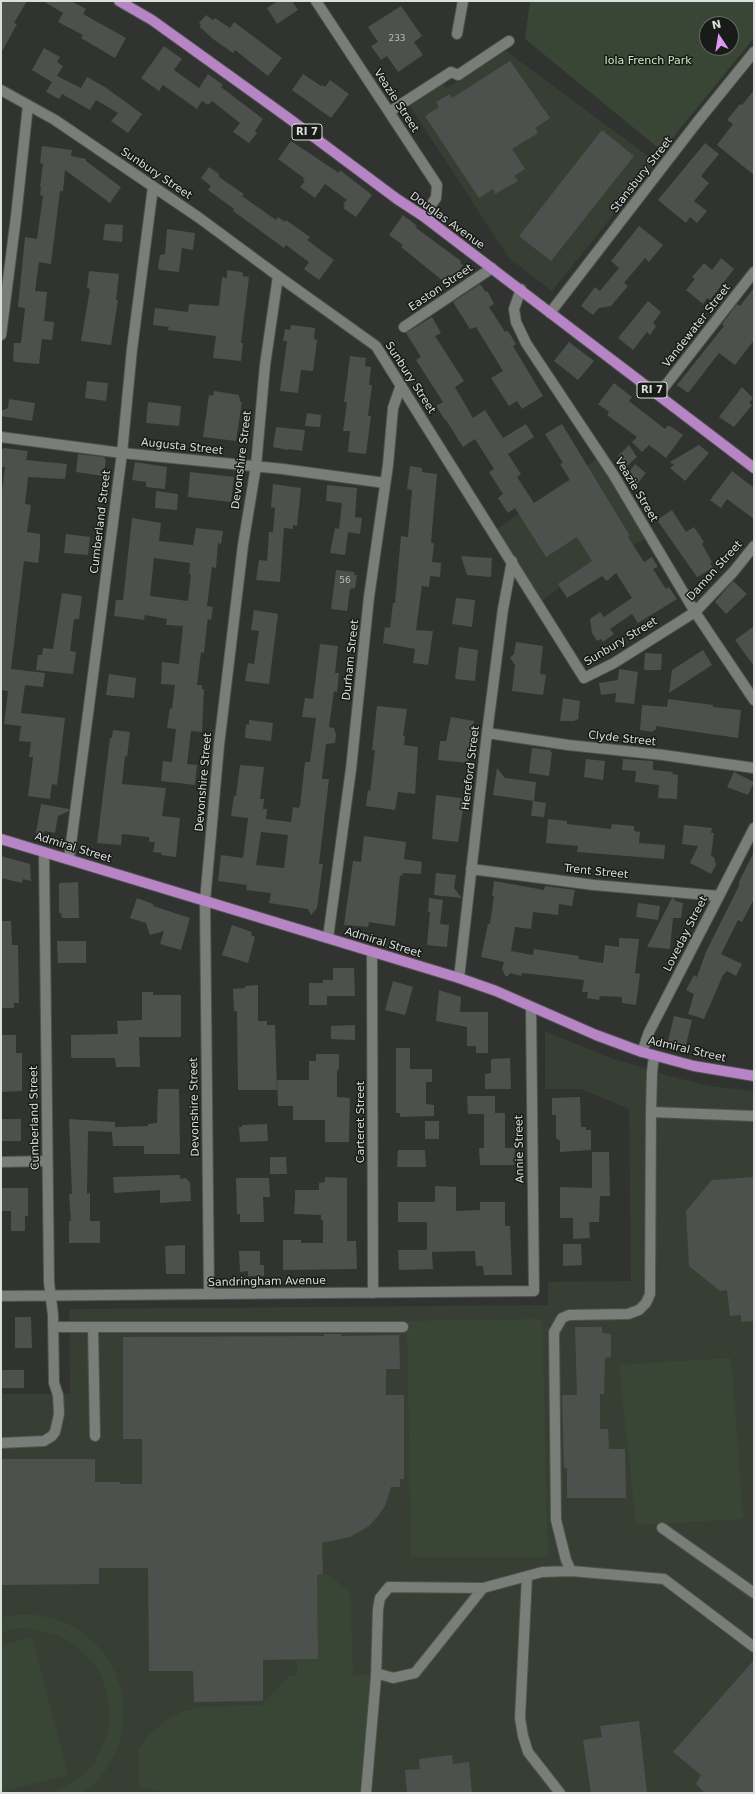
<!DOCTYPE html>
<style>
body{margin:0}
#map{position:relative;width:755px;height:1794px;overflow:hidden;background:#30332f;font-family:"DejaVu Sans",sans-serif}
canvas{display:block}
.frame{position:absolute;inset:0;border:2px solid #dbdedb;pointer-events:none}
.north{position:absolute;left:699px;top:16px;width:40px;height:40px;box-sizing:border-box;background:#191b19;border:1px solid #676967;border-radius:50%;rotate:348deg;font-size:11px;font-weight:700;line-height:16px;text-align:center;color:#dbdedb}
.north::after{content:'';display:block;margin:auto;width:14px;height:18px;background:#de98f2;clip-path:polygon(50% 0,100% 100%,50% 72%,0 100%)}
</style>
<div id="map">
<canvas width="755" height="1794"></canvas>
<div class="frame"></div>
<div class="north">N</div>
</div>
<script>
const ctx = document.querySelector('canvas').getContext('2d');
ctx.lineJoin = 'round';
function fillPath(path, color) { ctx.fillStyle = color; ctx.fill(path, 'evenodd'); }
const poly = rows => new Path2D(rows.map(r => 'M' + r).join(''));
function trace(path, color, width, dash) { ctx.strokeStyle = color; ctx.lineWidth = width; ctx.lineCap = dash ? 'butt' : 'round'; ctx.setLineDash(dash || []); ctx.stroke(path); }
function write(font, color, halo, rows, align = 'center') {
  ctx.font = font + ' "DejaVu Sans",sans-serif'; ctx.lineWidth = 3; ctx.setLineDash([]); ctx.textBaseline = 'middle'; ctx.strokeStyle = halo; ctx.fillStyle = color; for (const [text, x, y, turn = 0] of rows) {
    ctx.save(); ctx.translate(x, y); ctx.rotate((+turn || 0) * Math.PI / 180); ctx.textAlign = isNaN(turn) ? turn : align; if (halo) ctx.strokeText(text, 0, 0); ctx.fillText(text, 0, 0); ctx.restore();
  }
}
fillPath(poly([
 [506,51,656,162,552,291,509,258,410,106,443,83,446,88],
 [601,456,650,536,564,583,542,601,537,599,497,529],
 [545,1031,605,1056,673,1077,710,1086,754,1091,754,1793,1,1793,1,1394,70,1394,69,1309,548,1305,548,1282,631,1281,629,1109,581,1089,545,1089]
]), '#373f35');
fillPath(poly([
 [530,1,754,1,754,38,662,151,525,39],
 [707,24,731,24,731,48,707,48],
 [542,1319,548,1557,411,1557,407,1321],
 [731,1358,743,1519,636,1525,619,1365],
 [327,1574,350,1592,353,1676,376,1673,370,1793,166,1793,139,1786,139,1750,147,1737,165,1721,183,1711,192,1710,194,1707,262,1705,289,1676,297,1676,297,1660,318,1659,317,1591,310,1575],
 [18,1615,35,1615,52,1618,68,1624,83,1633,96,1644,107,1658,115,1673,121,1689,123,1706,123,1723,120,1740,114,1756,105,1771,94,1784,82,1793,52,1793,74,1782,85,1773,95,1762,101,1749,107,1735,109,1721,109,1705,107,1692,102,1677,95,1665,74,1644,61,1636,32,1629,21,1628,1,1632,1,1617],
 [32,1637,68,1775,1,1792,1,1645]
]), '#394636');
fillPath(poly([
 [1,1,27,1,14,23,17,24,1,53],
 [43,1,71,1,86,9,83,14,126,38,115,58,81,38,83,35,58,22,63,13],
 [278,1,292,1,298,10,277,24,267,8],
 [401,6,422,36,414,42,423,55,398,72,387,56,381,60,371,46,378,42,368,27],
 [206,15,213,20,215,18,230,28,234,22,282,58,268,76,235,50,233,53,213,39,199,26,201,25,199,23],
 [164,46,182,59,174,70,199,88,208,74,223,85,221,87,263,119,255,131,257,133,249,143,233,132,240,123,212,101,208,105,202,101,197,109,163,85,159,91,141,78],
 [44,48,60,57,57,62,63,66,57,76,81,88,87,77,105,87,142,114,128,133,111,121,118,113,96,100,90,110,62,94,59,99,46,92,52,82,32,70],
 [510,61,550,118,535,128,538,133,512,149,525,169,514,176,518,181,495,194,493,189,479,198,425,116,439,107,436,102,450,94,452,98],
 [303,74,321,86,323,85,325,87,330,80,349,94,331,118,292,90],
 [754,90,754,175,717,145,733,124,727,120,740,104,742,105],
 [602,130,634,156,551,261,519,236],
 [291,141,339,173,340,170,372,195,356,217,343,208,345,205,343,204,347,200,325,184,315,198,300,187,305,181,303,180,304,178,278,159],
 [705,143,719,154,701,176,709,183,694,201,707,211,697,223,690,217,686,223,658,200],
 [42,146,72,150,71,156,86,159,86,161,121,187,110,203,65,170,63,191,60,191,51,264,39,262,35,291,47,292,44,321,54,322,52,340,42,339,39,364,15,362,13,360,14,343,21,343,25,308,18,307,25,237,37,239,43,196,40,195,41,187,40,187,43,164,40,163],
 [209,167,219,174,219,177,244,194,242,196,276,220,278,217,285,222,286,220,310,237,307,240,334,260,319,280,304,269,309,262,286,245,284,248,233,211,234,209,208,190,211,186,201,178],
 [403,215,417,226,416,228,461,261,460,263,463,265,448,285,401,247,403,245,389,235],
 [105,224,123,225,122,242,103,240],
 [639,226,663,245,649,262,645,258,624,283,628,286,611,306,599,308,593,315,581,306,595,287,600,291,619,268,611,261],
 [167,229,195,233,193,250,182,248,179,272,160,270,158,268,160,255,165,254],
 [721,258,734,269,710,300,707,298,703,304,686,290,695,279,692,277,704,263,712,270],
 [227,270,241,272,243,273,243,276,249,277,241,343,243,343,241,361,213,358,216,336,168,330,169,327,153,325,155,308,188,312,189,304,219,306,222,277,227,278],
 [89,271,119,274,116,300,118,300,111,345,81,341,90,289,87,288],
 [480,284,485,291,488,292,494,304,489,307,505,332,508,331,516,344,513,346,543,396,522,409,517,401,509,406,491,378,503,371,476,327,470,329,453,302],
 [754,288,754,340,735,365,719,353,688,393,677,385,724,326,722,324,737,304,740,306],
 [648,301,661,312,653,323,656,326,650,335,647,332,633,350,618,338],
 [432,317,441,333,435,336,464,381,455,387,473,418,485,410,503,438,526,424,534,437,508,454,521,474,517,477,534,503,570,480,560,464,563,463,545,434,562,424,630,536,628,537,644,562,652,557,658,567,653,569,666,589,669,587,677,599,638,623,632,614,610,629,614,634,603,642,601,639,597,641,592,633,590,619,600,612,604,617,632,598,616,573,607,581,602,576,567,598,558,584,592,561,577,537,546,557,515,508,508,513,498,498,503,494,489,472,494,469,475,439,463,447,446,420,445,420,436,406,443,402,416,360,421,357,406,333],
 [291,325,315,328,314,339,317,340,313,371,301,370,298,393,280,391,287,341,283,341,285,329,290,330],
 [569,342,594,361,578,380,554,361],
 [350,356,366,358,365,366,371,367,369,385,372,385,368,416,371,416,366,454,348,452,350,431,343,431,347,402,344,402],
 [87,381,108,383,106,401,85,398],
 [614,383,632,397,629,401,665,429,667,426,670,426,683,435,666,458,649,445,642,452,632,442,637,437,607,415,609,412,598,404],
 [742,387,753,398,749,403,752,405,734,427,719,417],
 [214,391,239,395,239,398,240,398,240,402,242,402,236,441,203,437,209,395,213,396],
 [9,399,35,403,32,421,1,416,1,411,8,408],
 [148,402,181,406,179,426,146,423],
 [307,413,321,415,320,427,305,426],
 [276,427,305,430,302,451,289,449,287,450,273,447],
 [629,445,637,457,627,466,618,456],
 [699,445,709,453,685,481,670,468,674,465,670,462],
 [4,448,28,451,26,460,67,464,65,479,28,477,25,504,31,505,27,532,40,534,40,547,38,563,24,561,11,669,45,673,43,687,25,685,21,713,65,718,57,785,52,784,50,799,28,796,33,757,29,757,31,742,19,741,21,726,4,724,8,691,1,690,1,498,5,467,1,467,1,449,3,449],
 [78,454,104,457,106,461,103,476,76,472],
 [135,462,167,467,165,489,146,487,146,482,132,480],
 [635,464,646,473,637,484,627,475],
 [410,466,422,468,422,472,437,474,431,542,434,544,432,562,441,563,440,577,430,576,429,587,422,586,416,630,433,631,428,665,413,663,415,649,383,643,385,627,390,628,393,603,395,603,401,536,408,537,412,490,407,489],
 [732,471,754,488,754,519,727,499,721,508,710,500],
 [190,472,234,477,231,502,188,497],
 [273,484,301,488,297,526,293,525,293,529,284,528,280,582,256,580,259,560,267,561,269,532,273,532,275,508,271,507],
 [327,485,357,488,355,517,362,518,360,534,348,532,345,555,330,553,335,528,339,529,342,503,326,501],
 [156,491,178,494,177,510,155,508],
 [672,510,686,532,694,527,704,542,702,544,712,562,710,563,713,568,697,577,657,520],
 [132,518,161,523,159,541,193,545,196,528,223,531,221,544,218,543,216,568,212,567,207,606,213,607,211,620,208,619,207,624,204,653,201,652,197,685,202,685,202,689,204,689,202,732,191,731,187,764,197,765,195,785,161,781,163,761,172,762,176,729,167,728,170,708,172,709,175,685,161,684,162,662,179,664,183,626,166,625,167,619,145,615,144,620,114,616,116,600,123,600],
 [154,558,190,563,189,574,191,574,188,601,150,596],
 [66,534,90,537,88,555,64,553],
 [461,556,492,558,491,577,467,575],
 [336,570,354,572,354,575,357,575,355,588,350,589,347,611,331,609],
 [733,581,747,594,726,614,715,602],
 [62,593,82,596,79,619,74,619,70,651,76,652,73,674,36,670,38,655,42,655,43,648,53,649],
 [456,598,475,600,472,627,452,624],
 [254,610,278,614,269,684,245,681,248,663,254,664,259,631,251,630],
 [754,626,754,666,735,640],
 [516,642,543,646,540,674,546,675,543,695,512,691,515,665,510,658,514,654],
 [320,644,338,646,335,673,339,673,337,692,334,691,329,727,334,728,336,735,335,743,326,744,322,779,329,779,319,864,323,864,321,878,317,908,311,915,308,909,269,903,271,893,246,890,247,885,218,881,221,855,243,858,248,818,231,816,234,796,236,796,240,765,264,767,260,799,264,799,263,809,267,809,266,819,291,822,293,807,298,808,300,806,305,762,310,762,316,718,302,717,305,698,313,699],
 [261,832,288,835,284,868,256,865],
 [459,647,478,650,475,681,455,679],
 [703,650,712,665,669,693,672,670],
 [645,653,662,654,661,670,644,670],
 [619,669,638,672,634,704,615,702,616,693,601,695,599,683,618,680],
 [109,674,136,678,134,698,106,695],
 [563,698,580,701,578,720,576,719,575,721,560,721],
 [668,699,713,705,713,707,741,710,738,738,656,726,656,730,653,730,653,732,640,730,642,705,667,707],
 [377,706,407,709,403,736,405,736,404,745,418,747,415,794,398,792,395,810,366,806,368,790,370,791,375,750,372,750],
 [451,717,474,721,468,763,438,760,440,741,446,741],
 [249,720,273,723,271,741,245,738,246,724,249,725],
 [113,730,130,732,127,757,125,756,122,784,166,788,162,816,180,818,176,857,161,855,162,853,153,852,155,842,149,842,149,837,122,834,121,845,97,843,110,738,112,738],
 [532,748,551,750,550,752,552,752,549,776,529,773],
 [586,759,605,761,603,780,584,777],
 [623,759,653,761,653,770,673,772,672,774,678,775,677,799,658,798,659,785,635,782,636,771,622,770],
 [497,768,505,778,536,782,534,801,493,795],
 [734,772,754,782,748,795,727,787],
 [436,795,461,798,464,803,458,842,432,839],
 [533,801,546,803,544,817,531,816],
 [41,804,69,809,69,811,58,816,55,833,45,831,35,839],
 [548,819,567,821,567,824,611,829,612,824,634,826,634,831,640,832,639,843,665,845,664,859,577,852,578,846,546,843],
 [684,825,712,828,711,833,714,833,711,856,714,857,716,865,711,874,690,863,698,846,682,844],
 [364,836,406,842,404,859,422,862,421,874,403,873,402,876,400,875,395,926,369,922,368,927,344,925,353,861,361,862],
 [754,852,754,899,742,922,738,920,721,954,742,964,736,976,727,971,723,975,704,1019,688,1014,694,994,686,990,694,975,697,977,706,952,739,886,739,882],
 [1,856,30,864,31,881,23,879,22,883,1,878],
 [436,873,456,875,454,888,462,898,434,895],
 [494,881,544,890,545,886,575,890,572,906,559,904,558,915,533,912,531,929,515,927,511,951,533,955,534,949,579,956,578,959,603,963,605,945,619,947,619,938,639,939,635,973,640,974,636,1005,622,1003,622,997,600,996,599,1000,587,998,588,992,582,992,584,980,522,973,521,976,511,973,506,977,502,969,504,962,481,957,488,924,490,924,494,896,492,896],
 [78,882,79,918,62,918,61,913,59,913,59,883],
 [137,898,153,904,153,906,190,918,181,950,160,944,164,931,150,935,146,923,130,918],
 [429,898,443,900,440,924,449,925,447,947,427,945,430,912,428,912],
 [672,898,675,899,675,901,683,903,681,918,673,918,670,949,647,947],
 [638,903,660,906,658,920,636,917],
 [1,921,11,921,12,945,18,945,19,1003,14,1003,14,1008,1,1008],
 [232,925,252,932,251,935,255,937,248,963,222,955],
 [57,941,86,941,86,963,58,963],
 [333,968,354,968,355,996,327,996,327,1005,309,1005,309,983,323,983,323,980,333,980],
 [393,981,413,987,405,1015,385,1010],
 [258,985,258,1021,267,1021,267,1025,275,1025,277,1090,238,1090,237,1011,234,1011,233,989,245,988,245,986],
 [439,990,461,997,460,1012,488,1012,488,1053,476,1053,476,1046,467,1046,467,1027,436,1021],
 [142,992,153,992,153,995,181,995,181,1037,139,1037,140,1067,116,1067,115,1058,74,1058,71,1057,71,1035,118,1034,117,1021,142,1020],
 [674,1016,692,1020,686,1045,668,1041],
 [355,1025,355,1040,331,1039,331,1026],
 [1,1035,16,1035,16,1053,22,1053,22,1091,1,1092],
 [396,1048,410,1048,410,1069,432,1069,432,1082,426,1082,426,1104,434,1105,434,1116,400,1117,400,1113,396,1113],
 [316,1054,339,1054,339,1069,337,1070,337,1097,350,1098,349,1142,325,1142,325,1120,293,1120,293,1106,278,1106,277,1080,309,1080,309,1061,316,1061],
 [510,1058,511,1089,485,1089,485,1074,491,1073,491,1059],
 [158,1089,179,1089,180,1154,144,1154,144,1146,113,1146,112,1132,88,1131,87,1194,90,1193,90,1221,100,1221,100,1243,69,1243,69,1221,71,1221,69,1194,72,1194,69,1119,115,1122,115,1127,148,1126,148,1124,157,1123],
 [467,1096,495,1096,495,1113,505,1113,505,1148,515,1148,514,1165,480,1165,479,1148,484,1148,484,1114,468,1114],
 [580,1097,581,1127,586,1127,586,1130,591,1130,591,1150,560,1152,560,1141,556,1138,556,1115,552,1115,552,1098],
 [2,1119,21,1119,21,1141,2,1141],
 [425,1121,439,1121,439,1139,425,1139],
 [267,1124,268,1141,240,1142,239,1127,242,1127,242,1125],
 [398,1150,425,1150,426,1167,397,1167],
 [592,1152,609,1152,610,1196,600,1196,599,1222,589,1222,590,1238,573,1239,573,1218,560,1218,560,1187,592,1188],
 [270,1157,286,1157,287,1174,270,1174],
 [180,1175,180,1179,186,1178,190,1183,191,1201,160,1203,160,1190,114,1193,113,1177],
 [325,1177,347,1178,347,1241,356,1241,357,1269,283,1270,283,1240,301,1240,301,1243,323,1243,323,1220,321,1220,321,1215,294,1214,295,1201,295,1190,319,1190,319,1183,325,1182],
 [754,1177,754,1321,741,1322,741,1315,730,1316,727,1290,720,1291,689,1266,686,1211,712,1180],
 [236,1178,269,1178,270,1197,263,1197,264,1222,240,1222,240,1214,237,1214],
 [435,1186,456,1187,456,1211,480,1210,480,1202,505,1202,505,1226,510,1226,512,1275,484,1275,483,1266,476,1266,475,1251,432,1252,433,1269,399,1270,398,1250,427,1250,427,1222,398,1222,398,1202,435,1202],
 [1,1188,28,1188,28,1216,25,1216,25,1231,11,1231,11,1211,1,1211],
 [563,1244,581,1244,582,1265,563,1266],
 [185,1245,185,1274,166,1274,165,1246],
 [239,1251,260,1251,260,1265,264,1265,264,1276,248,1276,248,1271,240,1272],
 [15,1317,31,1317,32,1348,15,1348],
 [575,1327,602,1327,602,1333,611,1334,611,1357,605,1358,604,1394,600,1394,600,1429,608,1429,609,1449,625,1449,626,1498,567,1498,567,1468,564,1468,562,1395,577,1395],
 [324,1334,341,1334,341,1336,399,1335,400,1369,386,1369,386,1395,404,1395,404,1479,400,1479,400,1487,391,1487,385,1506,378,1516,369,1526,350,1537,322,1543,323,1574,317,1575,318,1659,263,1660,263,1701,194,1702,193,1671,149,1671,148,1568,99,1568,99,1584,1,1585,1,1459,95,1459,95,1482,120,1482,120,1484,142,1484,142,1439,123,1439,123,1337,324,1336],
 [1,1370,24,1370,24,1388,1,1388],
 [754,1660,754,1793,705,1793,696,1784,701,1775,673,1752],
 [639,1721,647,1793,591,1793,583,1740,602,1737,600,1726],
 [452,1755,453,1764,469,1762,472,1793,407,1793,405,1770,420,1769,419,1759]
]), '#4d514d');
const minor = poly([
 [316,1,437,185,436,198,423,216],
 [457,34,463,1],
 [1,90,55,120,198,217,278,276,376,346,584,678,614,663,695,612,734,571,754,546],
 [389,112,451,72,458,75,509,41],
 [521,289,514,309,516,322,526,343,613,474,695,612,754,700],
 [550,313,698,121,754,52],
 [404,327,492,268],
 [1,335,16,217,28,105],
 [658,395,754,272],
 [1,437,122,453,283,469,385,483],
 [487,733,568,745,663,755,754,768],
 [69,859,122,453,132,349,153,187],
 [471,869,594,885,719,896],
 [328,938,351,769,369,597,388,465,393,408,401,385],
 [372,952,373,1293],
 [459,978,487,733,503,609,512,561],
 [642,1052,649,1032,754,828],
 [654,1056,652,1072,651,1112,754,1116],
 [1,1162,47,1161],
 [209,1294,205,901,219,745,243,545,256,466,265,365,278,276],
 [1,1296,534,1291,531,1007],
 [53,1327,403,1327],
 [93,1327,95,1436],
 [1,1443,44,1441,52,1436,55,1432,59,1414,58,1395,54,1383,53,1315,49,1282,44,852],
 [662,1528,754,1593],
 [571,1571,566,1560,556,1520,554,1332,562,1318,569,1315,628,1314,639,1310,646,1303,650,1294,651,1112],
 [527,1576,520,1718,523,1736,528,1752,560,1793],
 [376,1673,393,1678,415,1673,483,1588],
 [366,1793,376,1677,378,1609,380,1598,389,1587,483,1588,542,1572,571,1571,664,1579,754,1647]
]);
const major = poly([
 [119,1,152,20,287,117,397,199,423,216,754,468],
 [1,839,459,978,496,991,596,1035,642,1052,694,1066,754,1076]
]);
trace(minor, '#4f524e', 12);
trace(major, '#4f524e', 12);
trace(minor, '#7a7e79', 10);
trace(major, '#b785c6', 10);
write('9px', '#b8bbb8', null, [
 ["233",397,39],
 ["56",345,581]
]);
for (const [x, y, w] of [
 [307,132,30],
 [652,390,30]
]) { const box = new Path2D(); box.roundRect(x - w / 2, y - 8, w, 16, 3); ctx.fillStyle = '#191b19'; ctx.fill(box); trace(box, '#dbdedb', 1); }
write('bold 10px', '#dbdedb', null, [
 ["RI 7",307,132],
 ["RI 7",652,390]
]);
write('11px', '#c6ecbf', '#191b19', [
 ["Iola French Park",648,61]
]);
write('11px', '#dbdedb', '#191b19', [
 ["Veazie Street",396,101,57],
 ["Sunbury Street",156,174,34],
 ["Stansbury Street",642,175,-52],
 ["Douglas Avenue",447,221,36],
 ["Easton Street",441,288,-34],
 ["Vandewater Street",697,326,-52],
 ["Sunbury Street",410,378,57],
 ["Augusta Street",182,447,6],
 ["Devonshire Street",242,460,-83],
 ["Veazie Street",636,490,59],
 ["Cumberland Street",101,522,-83],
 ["Damon Street",715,571,-48],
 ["Sunbury Street",621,642,-31],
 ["Durham Street",351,660,-84],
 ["Clyde Street",622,739,6],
 ["Hereford Street",471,768,-83],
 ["Devonshire Street",204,782,-85],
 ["Admiral Street",73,848,17],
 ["Trent Street",596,872,6],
 ["Loveday Street",686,934,-63],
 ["Admiral Street",383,943,17],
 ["Admiral Street",687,1050,13],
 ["Devonshire Street",195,1107,-91],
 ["Cumberland Street",35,1118,-91],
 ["Carteret Street",361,1122,-90],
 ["Annie Street",520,1149,-91],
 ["Sandringham Avenue",267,1282,-1]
]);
</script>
